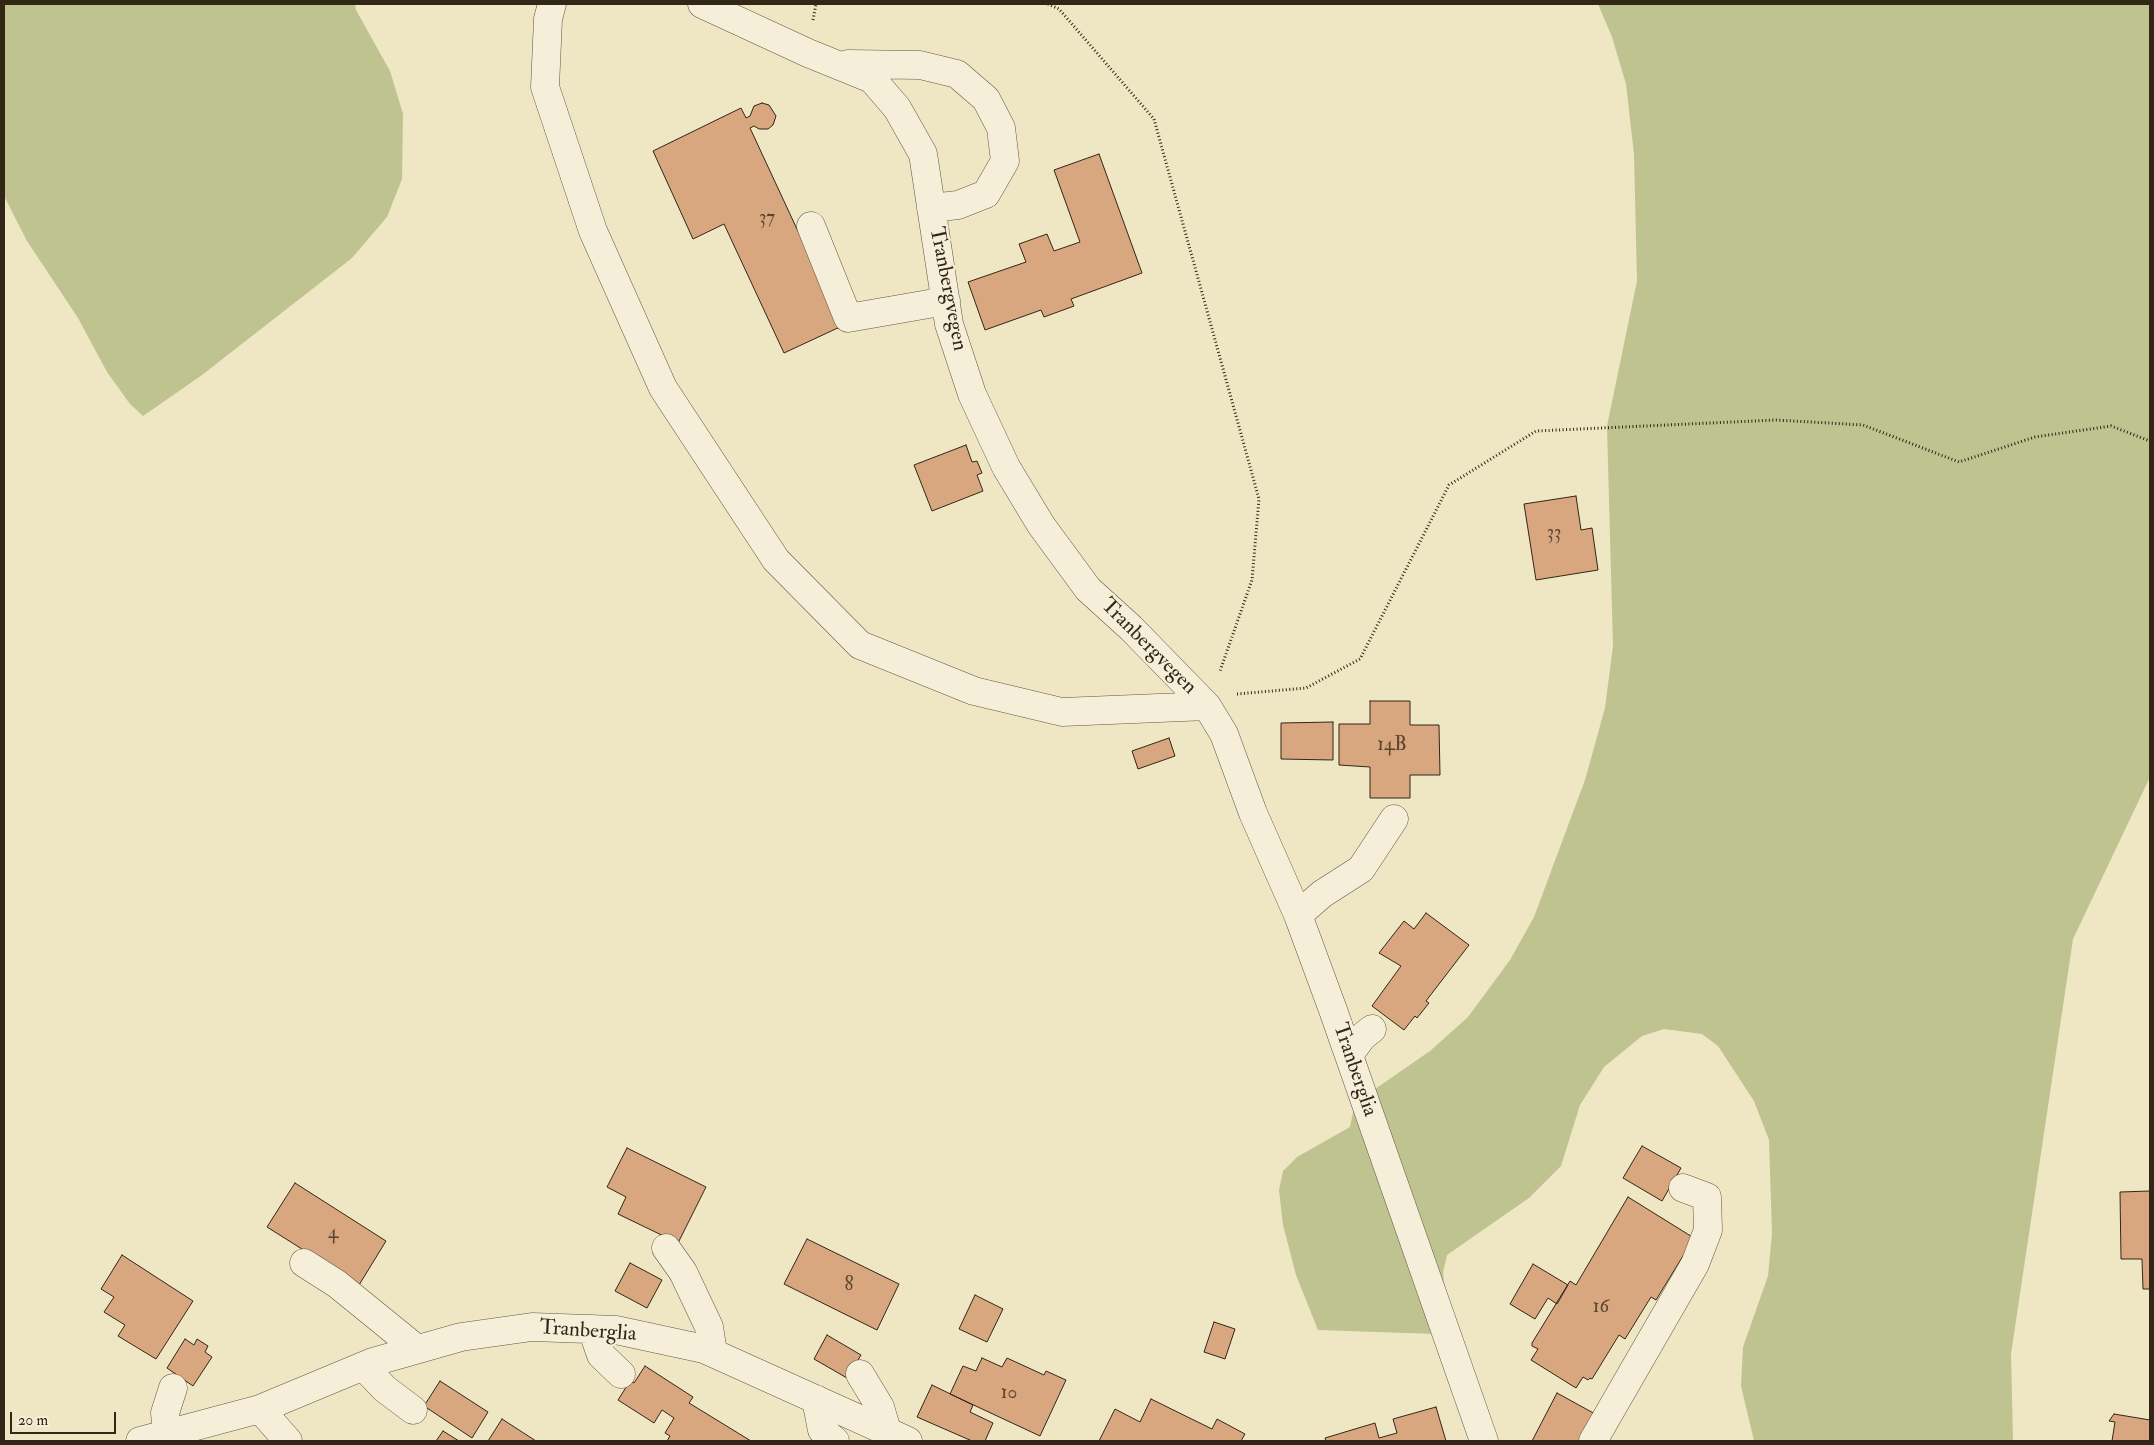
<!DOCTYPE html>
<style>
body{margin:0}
#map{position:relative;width:2154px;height:1445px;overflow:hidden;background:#efe6c4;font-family:"IM FELL Double Pica",serif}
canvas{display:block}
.frame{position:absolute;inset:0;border:5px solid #322617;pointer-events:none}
.scale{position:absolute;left:10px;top:1412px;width:106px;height:22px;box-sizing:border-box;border:2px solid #322617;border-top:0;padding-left:6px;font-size:15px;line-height:18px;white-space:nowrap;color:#322617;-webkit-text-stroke:4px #f5efd9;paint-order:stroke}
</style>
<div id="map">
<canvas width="2154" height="1445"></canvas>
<div class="frame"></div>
<div class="scale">20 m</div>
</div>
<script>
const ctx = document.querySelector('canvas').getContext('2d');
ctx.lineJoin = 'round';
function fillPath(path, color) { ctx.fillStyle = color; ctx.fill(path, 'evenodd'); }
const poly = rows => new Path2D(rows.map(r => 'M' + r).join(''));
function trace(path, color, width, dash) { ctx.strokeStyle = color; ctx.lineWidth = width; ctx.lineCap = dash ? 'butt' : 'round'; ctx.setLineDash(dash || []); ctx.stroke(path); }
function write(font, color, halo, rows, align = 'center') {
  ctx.font = font + ' "IM FELL Double Pica",serif'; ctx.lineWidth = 4.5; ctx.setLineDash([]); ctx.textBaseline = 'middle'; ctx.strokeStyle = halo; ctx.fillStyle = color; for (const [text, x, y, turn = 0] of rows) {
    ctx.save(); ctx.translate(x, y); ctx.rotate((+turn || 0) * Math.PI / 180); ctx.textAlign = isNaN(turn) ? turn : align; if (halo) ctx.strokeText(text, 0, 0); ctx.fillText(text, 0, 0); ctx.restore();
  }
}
fillPath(poly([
 [4,4,355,4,356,10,390,71,403,114,402,179,387,217,352,258,202,375,143,416,130,404,107,372,78,318,27,241,4,196],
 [1598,4,2150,4,2150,777,2073,939,2011,1354,2013,1441,1754,1441,1741,1386,1743,1347,1768,1276,1772,1233,1769,1140,1754,1101,1718,1046,1702,1034,1664,1029,1642,1036,1604,1067,1580,1105,1561,1166,1529,1198,1447,1255,1443,1272,1447,1313,1436,1334,1318,1330,1296,1275,1283,1225,1279,1190,1283,1171,1297,1157,1350,1127,1355,1103,1430,1051,1468,1017,1510,960,1534,917,1585,780,1605,708,1613,646,1607,426,1637,281,1634,154,1626,84,1612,37]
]), '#bec390');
const building = poly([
 [762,103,769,105,776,116,773,125,768,129,759,129,754,126,750,128,842,326,784,353,724,224,693,239,653,151,741,108,746,118,750,116,754,106,762,103],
 [1099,154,1142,273,1071,299,1074,306,1044,317,1041,310,985,330,968,282,1026,262,1019,244,1047,234,1054,251,1080,242,1054,170,1099,154],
 [966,445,972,462,977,461,982,473,977,475,983,491,932,511,914,465,966,445],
 [1576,496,1581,530,1592,528,1598,570,1536,580,1524,504,1576,496],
 [1370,701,1410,701,1410,725,1439,725,1440,775,1410,775,1410,798,1370,798,1370,767,1339,765,1339,724,1370,724,1370,701],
 [1333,722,1333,760,1281,759,1281,723,1333,722],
 [1169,738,1175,756,1138,769,1132,751,1169,738],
 [1426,913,1469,945,1426,1001,1429,1003,1417,1018,1415,1016,1404,1030,1372,1006,1401,966,1379,953,1404,921,1414,929,1426,913],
 [1642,1146,1681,1168,1662,1201,1623,1178,1642,1146],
 [627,1148,706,1187,678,1243,618,1214,626,1197,607,1187,627,1148],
 [295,1183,386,1241,359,1285,267,1227,295,1183],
 [2150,1191,2150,1289,2143,1289,2142,1259,2121,1259,2120,1192,2150,1191],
 [1628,1197,1694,1238,1656,1300,1651,1297,1625,1339,1619,1335,1592,1379,1590,1378,1588,1380,1583,1377,1576,1388,1531,1360,1538,1349,1532,1346,1532,1343,1570,1281,1576,1285,1628,1197],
 [807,1239,899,1284,877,1330,784,1284,807,1239],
 [122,1255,193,1301,156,1359,118,1336,125,1325,104,1312,114,1297,101,1289,122,1255],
 [630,1263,662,1280,647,1308,615,1291,630,1263],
 [1533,1264,1568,1285,1557,1304,1548,1298,1535,1319,1510,1304,1533,1264],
 [975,1295,1003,1309,987,1342,959,1329,975,1295],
 [1214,1322,1235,1329,1225,1359,1204,1352,1214,1322],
 [827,1335,861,1355,847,1378,814,1359,827,1335],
 [185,1339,194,1345,197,1339,208,1346,205,1352,212,1357,193,1386,167,1368,185,1339],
 [982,1358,1002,1367,1007,1358,1044,1375,1046,1371,1066,1380,1040,1436,950,1394,963,1366,976,1371,982,1358],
 [645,1366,693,1397,689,1403,751,1441,667,1441,670,1436,665,1433,674,1418,662,1410,654,1423,618,1400,630,1381,634,1383,645,1366],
 [440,1381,488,1412,472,1438,424,1406,440,1381],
 [932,1385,973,1405,970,1412,993,1423,985,1441,972,1441,917,1417,932,1385],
 [1557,1393,1597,1415,1583,1441,1532,1441,1557,1393],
 [1151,1399,1212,1429,1217,1419,1245,1434,1241,1441,1099,1441,1115,1409,1140,1422,1151,1399],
 [1436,1407,1446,1441,1324,1441,1326,1441,1325,1438,1375,1423,1379,1438,1397,1433,1393,1419,1436,1407],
 [2114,1414,2150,1420,2150,1441,2112,1441,2115,1422,2109,1421,2114,1414],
 [502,1419,536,1441,488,1441,502,1419],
 [443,1431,459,1441,436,1441,443,1431]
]);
fillPath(building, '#d8a67f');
trace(building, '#322617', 1);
const minor = poly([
 [552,4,548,19,545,87,593,231,663,388,776,560,860,645,974,691,1062,712,1207,706],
 [702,4,808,53,872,79,897,108,923,154,949,324,972,394,1006,467,1041,525,1088,589,1131,628,1207,706,1224,734,1253,813,1298,915,1333,1010,1484,1441],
 [848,64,920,65,957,74,986,99,1001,128,1005,161,986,194,958,205,931,208],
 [811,226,848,318,946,301],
 [1298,915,1322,894,1361,869,1394,819],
 [1349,1055,1362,1037,1372,1029],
 [666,1248,683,1272,709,1327,713,1353],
 [304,1263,337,1284,417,1349],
 [592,1329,601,1355,621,1374],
 [363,1366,385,1389,413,1410],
 [860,1374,880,1407,887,1431],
 [816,1399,822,1430,835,1441],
 [260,1409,373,1362,461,1337,532,1327,616,1330,704,1349,908,1441],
 [167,1434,165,1413,173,1388],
 [140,1441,260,1409,288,1441],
 [1593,1441,1695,1264,1708,1230,1707,1197,1683,1188]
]);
trace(minor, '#615642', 29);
trace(poly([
 [1048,4,1059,9,1154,119,1259,499,1252,580,1220,671],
 [813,20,816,4],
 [1237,694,1306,688,1360,659,1449,485,1536,431,1776,420,1863,425,1959,462,2035,437,2111,426,2150,441]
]), '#322617', 3, [1, 2.5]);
trace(minor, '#f5efd9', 28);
write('19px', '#5c4631', null, [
 ["37",767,219],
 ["33",1554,534],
 ["14B",1392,746],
 ["4",333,1234],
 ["8",849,1286],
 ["16",1601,1308],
 ["10",1009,1394]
]);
write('21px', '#322617', '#f5efd9', [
 ["Tranbergvegen",947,289,79],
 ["Tranbergvegen",1148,647,45],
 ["Tranberglia",1354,1070,71],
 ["Tranberglia",588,1332,4]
]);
</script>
